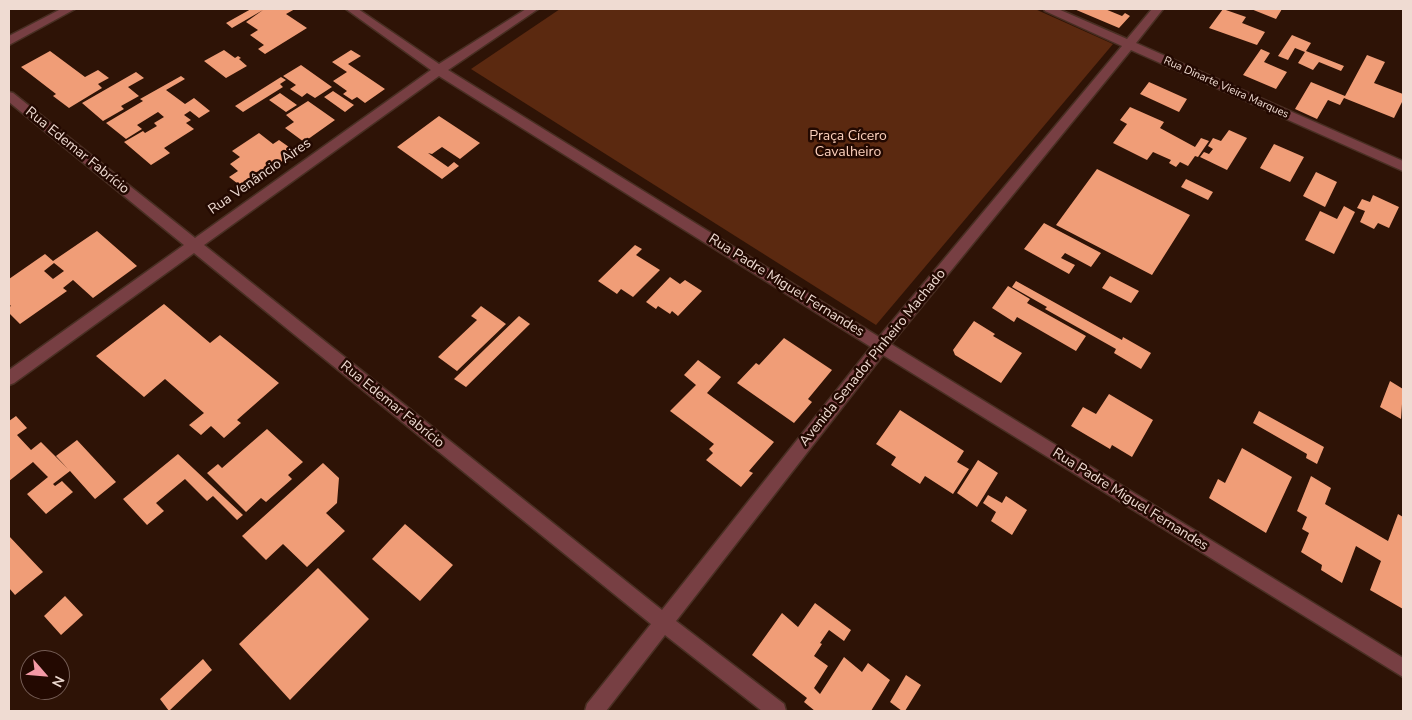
<!DOCTYPE html>
<meta charset="utf-8">
<style>
body{margin:0}
#map{position:relative;width:1412px;height:720px;overflow:hidden;background:#2e1306;font-family:"Nunito Sans",sans-serif}
canvas{display:block}
.frame{position:absolute;inset:0;border:10px solid #efdbd2;pointer-events:none}
.north{position:absolute;left:20px;top:650px;width:50px;height:50px;box-sizing:border-box;background:#230901;border:1px solid #755d55;border-radius:50%;rotate:117deg;font-size:14px;font-weight:700;line-height:20px;text-align:center;color:#efdbd2}
.north::after{content:'';display:block;margin:auto;width:18px;height:22px;background:#f49aa6;clip-path:polygon(50% 0,100% 100%,50% 72%,0 100%)}
</style>
<div id="map">
<canvas width="1412" height="720"></canvas>
<div class="frame"></div>
<div class="north">N</div>
</div>
<script>
const ctx = document.querySelector('canvas').getContext('2d');
ctx.lineJoin = 'round';
function fillPath(path, color) { ctx.fillStyle = color; ctx.fill(path, 'evenodd'); }
const poly = rows => new Path2D(rows.map(r => 'M' + r).join(''));
function trace(path, color, width, dash) { ctx.strokeStyle = color; ctx.lineWidth = width; ctx.lineCap = dash ? 'butt' : 'round'; ctx.setLineDash(dash || []); ctx.stroke(path); }
function write(font, color, halo, rows, align = 'center') {
  ctx.font = font + ' "Nunito Sans",sans-serif'; ctx.lineWidth = 5; ctx.setLineDash([]); ctx.textBaseline = 'middle'; ctx.strokeStyle = halo; ctx.fillStyle = color; for (const [text, x, y, turn = 0] of rows) {
    ctx.save(); ctx.translate(x, y); ctx.rotate((+turn || 0) * Math.PI / 180); ctx.textAlign = isNaN(turn) ? turn : align; if (halo) ctx.strokeText(text, 0, 0); ctx.fillText(text, 0, 0); ctx.restore();
  }
}
fillPath(poly([
 [560,9,1035,9,1113,44,876,325,471,69]
]), '#5b2910');
fillPath(poly([
 [251,9,295,9,286,14,307,28,265,54,258,49,264,45,250,35,258,30,246,22,263,10,232,28,226,23],
 [1074,9,1105,9,1122,16,1125,13,1130,16,1119,28],
 [1223,9,1246,17,1242,23,1265,32,1257,45,1209,28],
 [1251,9,1282,9,1276,19],
 [1292,35,1311,43,1306,51,1344,66,1341,71,1319,62,1313,70,1298,63,1305,52,1295,48,1288,60,1278,56],
 [1261,49,1270,53,1264,62,1287,72,1276,89,1243,75],
 [224,50,235,58,238,56,241,58,239,59,247,66,226,78,204,61],
 [351,50,361,56,348,64,385,89,365,103,357,97,352,100,343,94,347,91,333,81,347,72,332,62],
 [50,51,85,77,98,70,109,78,98,84,102,88,69,108,53,96,56,94,21,67],
 [1367,55,1385,62,1374,83,1403,94,1403,100,1394,118,1344,98,1340,105,1328,100,1317,119,1295,109,1311,82,1345,96],
 [301,65,332,87,315,98,307,93,302,97,290,89,296,85,283,76],
 [136,72,144,78,128,87,139,96,121,106,124,109,103,121,82,103],
 [181,76,185,79,166,90,185,104,194,98,210,111,199,118,190,111,184,115,191,120,186,123,194,129,164,148,170,153,151,165,124,142,143,131,145,133,157,126,154,123,164,117,158,112,137,125,142,129,126,139,106,123,143,101,140,99],
 [281,77,286,80,280,84,283,87,243,112,235,106],
 [1149,82,1187,99,1179,112,1140,94],
 [333,91,354,105,345,112,324,97],
 [280,93,297,105,286,112,269,100],
 [308,101,335,120,304,142,285,128,294,122,286,115],
 [1130,107,1164,122,1160,128,1195,147,1201,138,1209,141,1198,157,1195,156,1188,166,1180,162,1176,167,1169,163,1171,160,1153,152,1147,160,1113,143,1127,124,1120,120],
 [439,116,480,143,460,159,442,147,432,154,428,153,448,167,454,162,459,166,442,179,397,147],
 [1229,130,1247,138,1227,170,1200,157,1204,152,1209,154,1213,149,1208,146,1213,138,1221,141],
 [259,133,273,144,279,140,296,152,260,176,263,178,246,190,229,177,238,171,230,164,240,157,232,151],
 [1274,144,1304,157,1290,182,1260,168],
 [1097,169,1190,215,1152,275,1056,225],
 [1316,172,1337,182,1325,207,1303,196],
 [1186,179,1213,192,1208,200,1181,187],
 [1373,195,1399,207,1389,228,1378,223,1374,229,1360,222,1365,211,1357,208,1362,199,1370,202],
 [1344,206,1355,212,1334,254,1305,240,1320,211,1337,219],
 [1044,223,1101,253,1091,267,1065,253,1061,258,1075,265,1069,274,1024,249],
 [97,231,137,266,93,298,73,280,63,288,67,291,20,324,9,313,9,307,11,306,9,304,9,279,45,254,53,261],
 [54,263,64,271,53,279,44,271],
 [635,245,642,249,636,255,660,270,633,297,621,289,617,294,598,281],
 [1110,276,1139,291,1131,303,1102,288],
 [670,277,680,284,685,280,702,291,678,316,672,311,670,314,658,306,656,309,646,302],
 [1016,281,1122,340,1123,337,1151,353,1141,369,1114,353,1116,349,1045,309,1047,307,1012,287],
 [1008,286,1030,299,1027,303,1086,336,1076,351,1017,317,1014,322,992,308],
 [164,304,210,343,220,335,279,383,237,420,241,423,224,438,211,426,201,435,189,425,204,413,165,379,144,397,96,356],
 [481,306,506,324,457,371,438,357,477,320,471,316],
 [519,316,530,324,466,387,454,379],
 [974,321,995,334,993,336,1022,353,1001,383,955,355,953,350],
 [784,338,832,370,808,399,812,402,794,423,737,383,756,363,759,365],
 [698,360,721,377,707,393,774,442,749,471,753,473,741,487,706,460,713,453,709,449,714,444,670,411,696,385,684,375],
 [1390,381,1403,389,1401,419,1380,407],
 [1109,394,1153,420,1132,457,1112,445,1110,449,1071,426,1083,407,1096,414],
 [900,410,964,451,957,462,969,469,953,494,925,476,920,484,891,465,896,457,876,444],
 [1259,411,1324,447,1317,464,1306,458,1307,454,1253,423],
 [16,416,27,428,17,435,31,450,41,442,68,469,56,456,77,440,116,482,95,499,70,471,53,484,55,486,62,481,73,492,46,514,27,494,48,477,33,462,9,481,9,421],
 [267,429,303,462,288,475,292,479,266,502,261,498,246,512,207,473,218,464,222,468],
 [1242,448,1292,477,1266,533,1209,498,1218,479,1225,483],
 [178,454,243,515,237,520,213,496,207,501,185,479,156,503,164,511,147,525,123,499],
 [978,460,998,473,977,507,957,493],
 [323,463,339,478,337,503,326,513,345,531,307,567,283,544,266,560,242,536],
 [1311,476,1331,488,1325,504,1388,541,1398,514,1403,517,1403,609,1370,590,1381,561,1356,546,1342,583,1321,570,1322,565,1301,552,1309,533,1302,529,1307,517,1297,511],
 [988,495,1002,503,1006,496,1027,510,1012,535,991,521,996,512,983,503],
 [405,524,453,565,420,601,372,559],
 [9,536,43,572,15,595,9,588],
 [318,568,369,619,290,700,239,644],
 [65,596,83,615,61,635,44,616],
 [815,603,851,630,844,641,829,630,820,643,822,644,814,656,828,666,814,688,820,694,844,657,862,672,868,663,890,680,871,711,815,711,804,702,807,698,752,655,782,613,798,627],
 [203,659,212,670,169,711,160,699],
 [906,675,921,685,905,711,902,711,890,702]
]), '#f09d77');
const minor = poly([
 [61,9,75,9,9,45,9,36,61,9],
 [346,9,358,9,439,64,526,9,538,9,448,70,879,337,1122,46,1045,11,1044,9,1058,9,1127,39,1152,9,1163,9,1136,43,1403,161,1403,171,1131,50,891,344,1403,658,1403,677,883,355,676,621,784,704,786,711,762,711,665,635,606,711,585,711,587,704,651,624,194,253,14,383,9,385,9,370,184,245,9,102,9,92,13,93,195,238,431,70,346,9],
 [439,76,871,347,662,610,204,245,439,76]
]);
trace(minor, '#492f23', 3);
fillPath(minor, '#773f43');
write('11px', '#efdbd2', '#230901', [
 ["Rua Dinarte Vieira Marques",1226,88,24]
]);
write('14px', '#fdd1bd', '#230901', [
 ["Praça Cícero",848,137],
 ["Cavalheiro",848,153]
]);
write('14px', '#efdbd2', '#230901', [
 ["Rua Edemar Fabrício",77,151,39],
 ["Rua Venâncio Aires",260,177,-35],
 ["Rua Padre Miguel Fernandes",786,286,32],
 ["Avenida Senador Pinheiro Machado",873,358,-51],
 ["Rua Edemar Fabrício",392,405,39],
 ["Rua Padre Miguel Fernandes",1130,500,32]
]);
</script>
